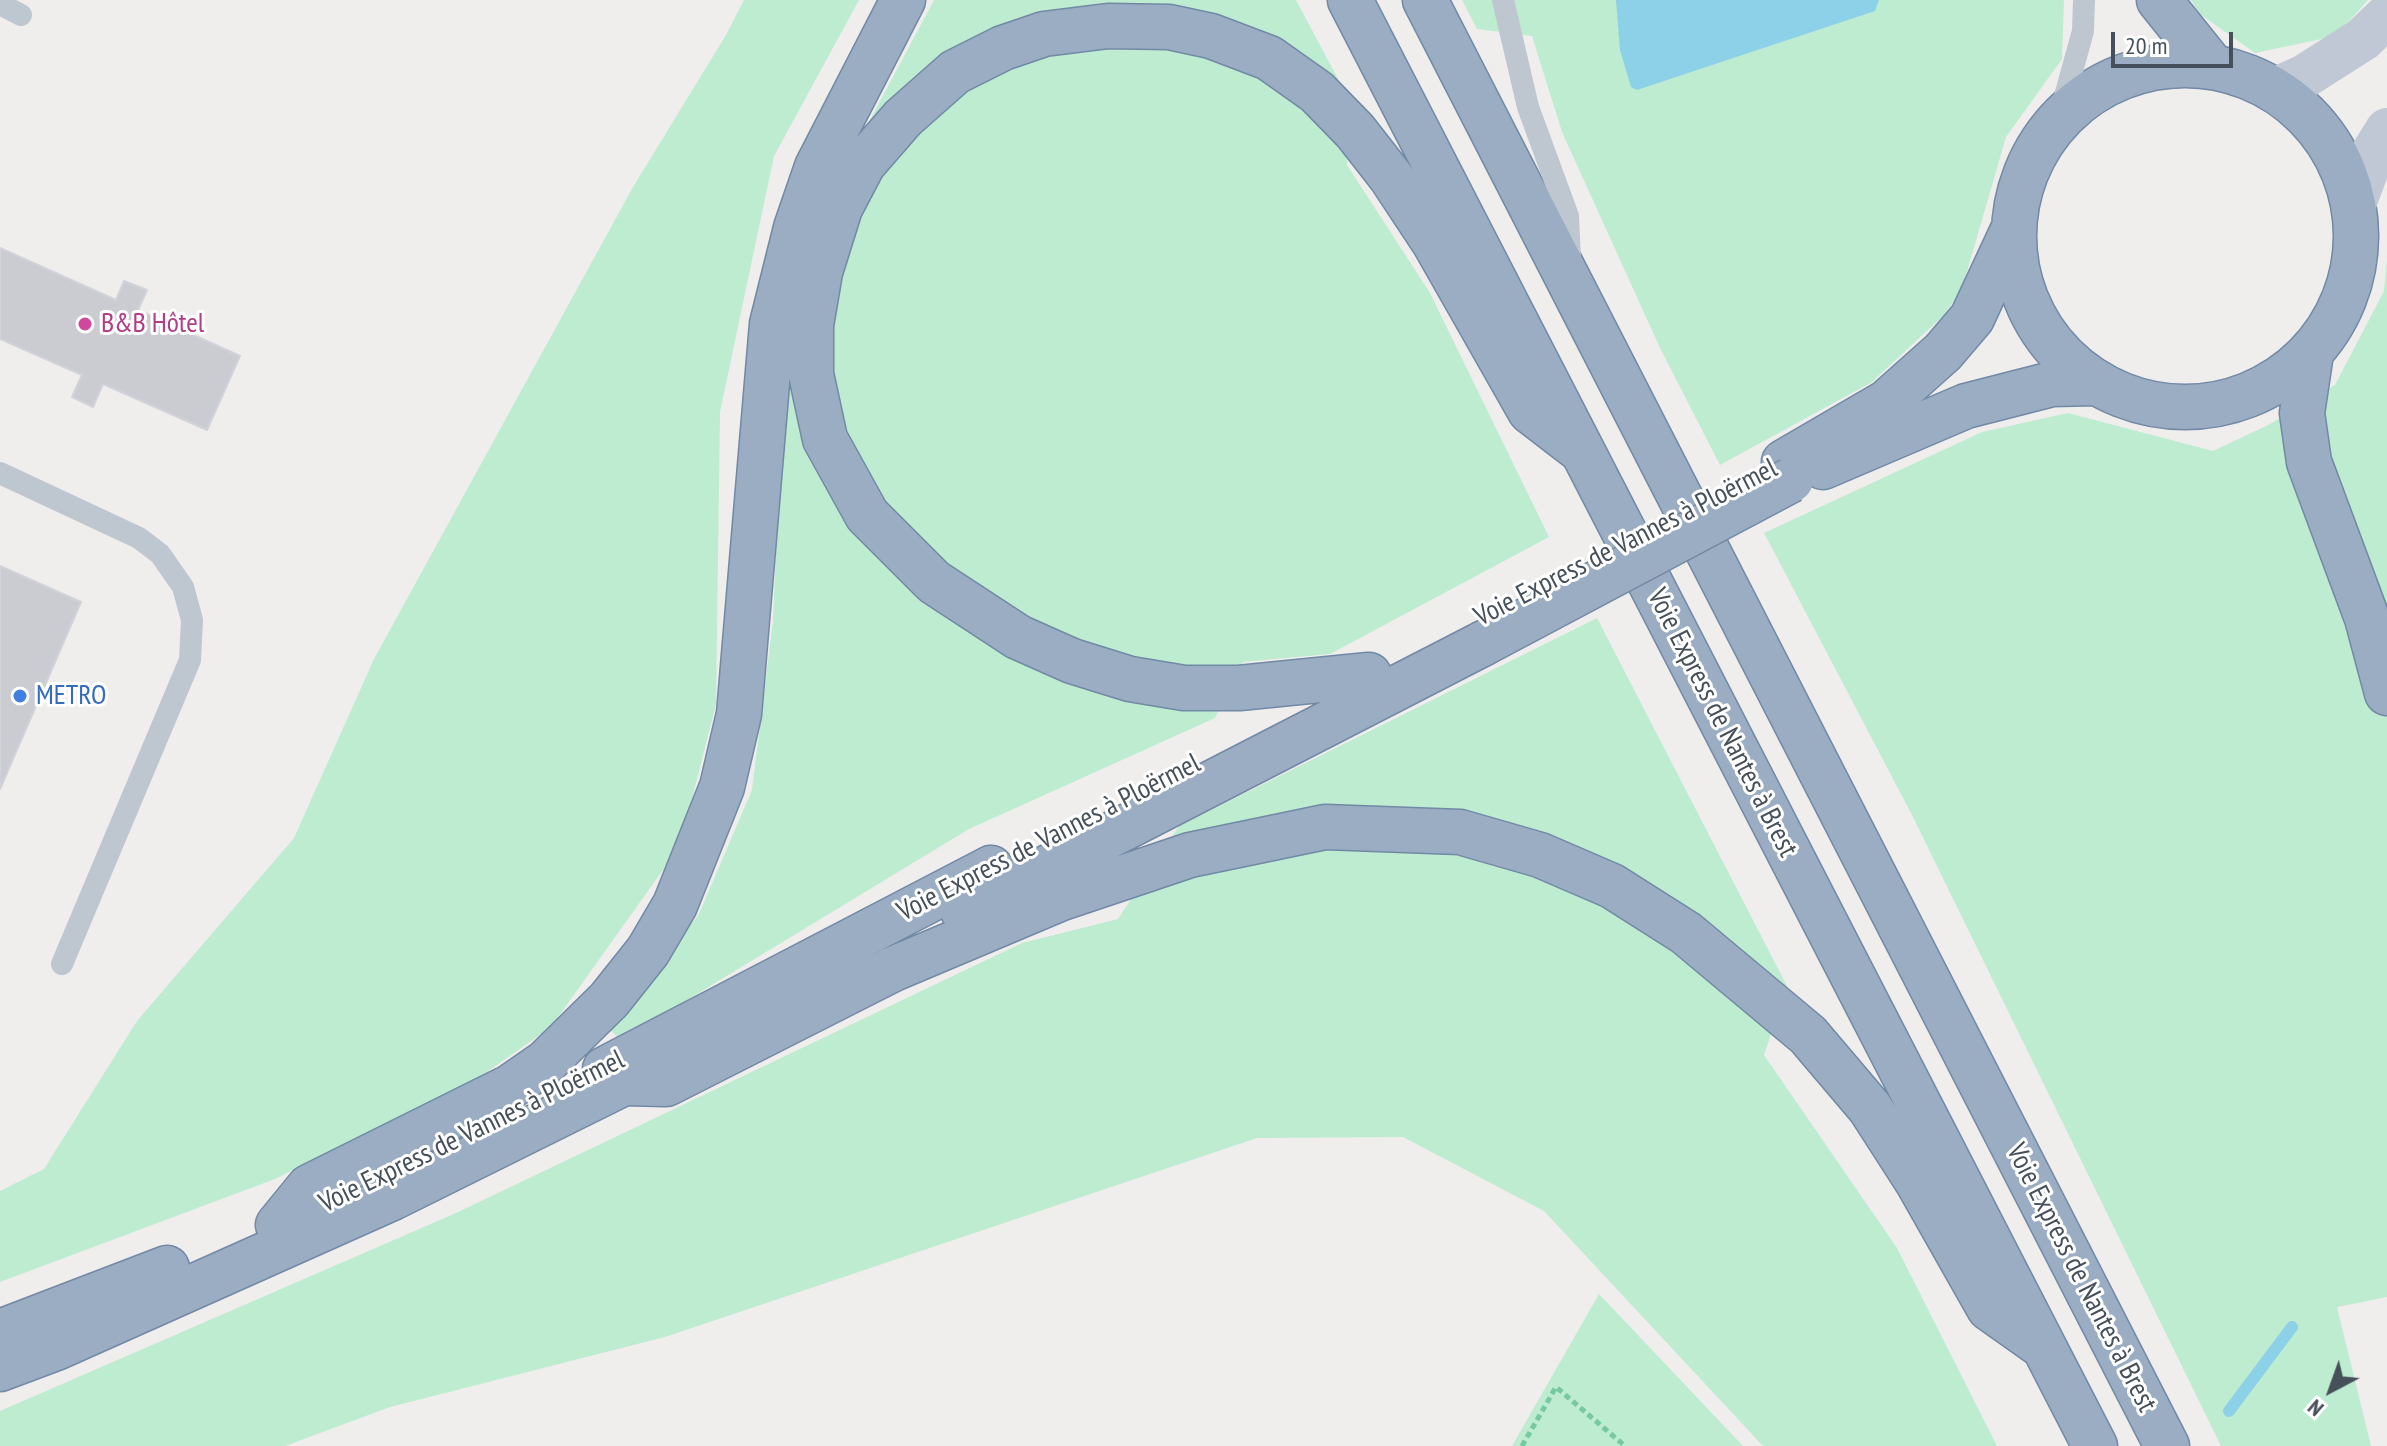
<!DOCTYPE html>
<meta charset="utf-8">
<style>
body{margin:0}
#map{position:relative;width:2387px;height:1446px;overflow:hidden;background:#f0eded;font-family:"PT Sans Narrow",sans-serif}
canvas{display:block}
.north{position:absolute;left:2291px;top:1350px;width:80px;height:80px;-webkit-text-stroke:6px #fff;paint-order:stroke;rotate:221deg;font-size:22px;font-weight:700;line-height:32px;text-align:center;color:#46505a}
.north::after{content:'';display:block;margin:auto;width:28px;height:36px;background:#46505a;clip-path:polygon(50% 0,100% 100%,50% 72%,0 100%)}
.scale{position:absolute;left:2111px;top:32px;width:122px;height:36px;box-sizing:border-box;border:4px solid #46505a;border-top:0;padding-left:10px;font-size:24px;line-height:28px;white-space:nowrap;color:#46505a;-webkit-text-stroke:6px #fff;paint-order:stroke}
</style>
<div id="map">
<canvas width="2387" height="1446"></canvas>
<div class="north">N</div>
<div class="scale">20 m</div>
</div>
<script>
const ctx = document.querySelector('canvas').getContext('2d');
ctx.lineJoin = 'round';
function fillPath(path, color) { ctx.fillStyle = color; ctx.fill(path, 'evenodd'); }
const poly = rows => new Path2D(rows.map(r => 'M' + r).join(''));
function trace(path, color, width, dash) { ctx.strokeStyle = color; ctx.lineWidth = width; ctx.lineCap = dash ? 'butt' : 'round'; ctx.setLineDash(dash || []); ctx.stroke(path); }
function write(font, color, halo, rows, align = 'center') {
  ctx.font = font + ' "PT Sans Narrow",sans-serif'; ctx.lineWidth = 6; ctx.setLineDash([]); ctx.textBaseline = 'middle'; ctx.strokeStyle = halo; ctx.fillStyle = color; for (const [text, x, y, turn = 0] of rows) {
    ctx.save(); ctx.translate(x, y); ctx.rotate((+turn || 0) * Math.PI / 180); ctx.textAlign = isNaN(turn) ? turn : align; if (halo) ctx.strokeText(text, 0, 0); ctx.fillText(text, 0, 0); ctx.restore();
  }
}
fillPath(poly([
 [744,0,859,0,774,156,720,412,716,704,680,846,551,1027,477,1079,275,1179,0,1282,0,1191,44,1169,137,1021,294,838,374,659,633,187,726,35],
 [934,0,1296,0,1346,94,1347,165,1430,293,1549,537,1330,654,1243,662,1215,718,969,829,621,1040,611,1031,699,914,752,790,773,621,783,379,825,204],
 [1462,0,2064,0,2062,59,2006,137,1962,289,1944,315,1872,382,1720,465,1660,348,1562,132,1532,36,1477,29],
 [2191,0,2368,0,2336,36,2255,53,2200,14],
 [2387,260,2387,1297,2337,1307,2371,1446,2221,1446,1912,815,1764,533,1982,432,2068,413,2213,451,2270,424,2335,385,2384,291],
 [1597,618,1787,986,1764,1055,1897,1248,1997,1446,1763,1446,1544,1211,1403,1137,1257,1138,665,1337,390,1407,285,1446,0,1446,0,1411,456,1213,1022,943,1118,919,1179,826],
 [1599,1294,1743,1446,1512,1446]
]), '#bdecd1');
fillPath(poly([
 [1616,0,1879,0,1875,11,1637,90,1631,87,1620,50]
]), '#8cd1e7');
trace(poly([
 [2229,1411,2292,1327]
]), '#8cd1e7', 12);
const building = poly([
 [0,248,116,300,124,281,147,290,138,310,240,356,207,430,103,384,93,407,72,397,82,375,0,339,0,248],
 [0,566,81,602,0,789,0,566]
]);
fillPath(building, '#caccd2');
trace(building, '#d1d3d9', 2);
const trunk = poly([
 [1350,0,2095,1446],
 [1425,0,2167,1446],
 [2159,0,2212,66],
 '2014 236a171 171 0 1 1 342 0a171 171 0 1 1-342 0Z',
 [2311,353,2302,413,2309,462,2367,618,2387,693],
 [1784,462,1887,402,1943,352,1972,318,2013,230],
 [1823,467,1966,406,2052,384,2095,383],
 [1369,675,1239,688,1184,688,1130,679,1072,661,1018,637,934,582,867,515,825,439,811,374,811,325,820,272,840,208,863,164,903,118,955,72,1003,48,1044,34,1108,26,1169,27,1211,36,1269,58,1317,92,1355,131,1391,177,1434,242,1530,411,1582,451],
 [963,911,1482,644],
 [605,1069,991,868],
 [623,1083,666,1084,893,969,1059,899,1190,855,1325,827,1460,832,1540,855,1612,886,1686,933,1808,1035,1870,1108,1917,1181,1989,1308,2044,1347],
 [278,1225,309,1187,510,1087,546,1062,609,1000,648,951,675,905,722,787,739,714,772,324,796,228,817,167,903,0],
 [0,1332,167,1268],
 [0,1369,56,1348,392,1198,648,1071]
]);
trace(trunk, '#7289a6', 47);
trace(poly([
 [1522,1446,1556,1387,1625,1446]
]), '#77c8a3', 5, [6, 4]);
trace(poly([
 [1503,0,1528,107,1568,216,1570,262],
 [0,4,21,15],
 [2059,118,2083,31,2084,0],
 [0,473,139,538,160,554,183,587,192,620,190,660,62,964]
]), '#bec7cf', 22);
trace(poly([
 [2274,90,2305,76,2363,39,2387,16],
 [2354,204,2374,151,2387,130]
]), '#bfc8d4', 44);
trace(trunk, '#9aadc2', 44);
const trunkBridge = poly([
 [1482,644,1791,480]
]);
trace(trunkBridge, '#7289a6', 47, []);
trace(trunkBridge, '#9aadc2', 44);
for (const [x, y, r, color] of [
 [85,324,8,"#d1479c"],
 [20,696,8,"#3f7fe0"]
]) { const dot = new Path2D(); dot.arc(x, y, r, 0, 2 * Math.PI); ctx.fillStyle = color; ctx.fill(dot); trace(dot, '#fff', 3); }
write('28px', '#b23c85', '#fff', [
 ["B&B Hôtel",101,324]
], 'left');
write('28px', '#46505a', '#fff', [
 ["Voie Express de Vannes à Ploërmel",1626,543,-27],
 ["Voie Express de Nantes à Brest",1722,723,63],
 ["Voie Express de Vannes à Ploërmel",1049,838,-27],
 ["Voie Express de Vannes à Ploërmel",472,1132,-26],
 ["Voie Express de Nantes à Brest",2081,1278,63]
]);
write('28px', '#366cbe', '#fff', [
 ["METRO",36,696]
], 'left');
</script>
